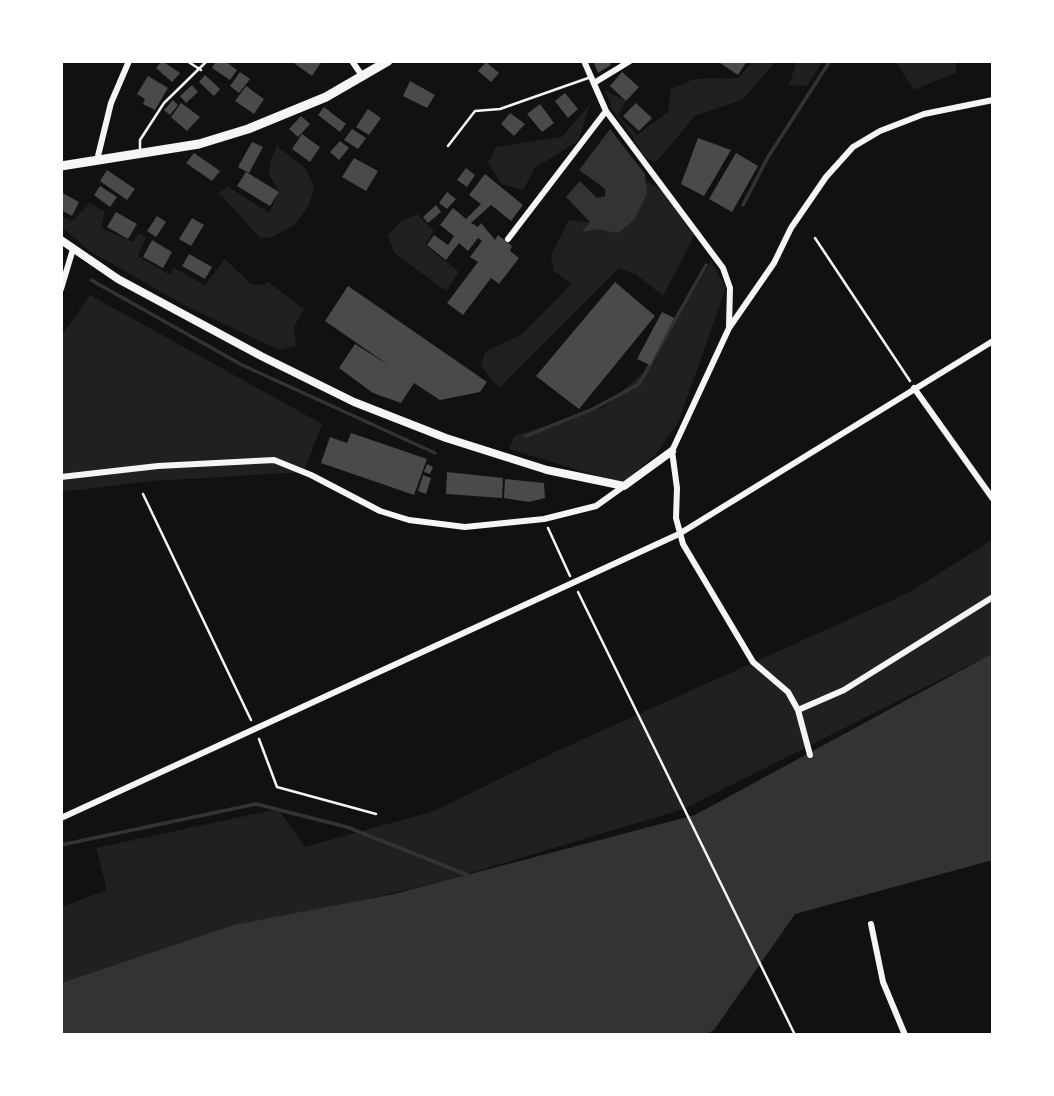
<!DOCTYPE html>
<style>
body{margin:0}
#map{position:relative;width:1054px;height:1096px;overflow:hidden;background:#111;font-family:"Noto Sans",sans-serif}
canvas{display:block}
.frame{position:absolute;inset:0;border:63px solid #fff;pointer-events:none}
</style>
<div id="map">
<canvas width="1054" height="1096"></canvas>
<div class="frame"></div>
</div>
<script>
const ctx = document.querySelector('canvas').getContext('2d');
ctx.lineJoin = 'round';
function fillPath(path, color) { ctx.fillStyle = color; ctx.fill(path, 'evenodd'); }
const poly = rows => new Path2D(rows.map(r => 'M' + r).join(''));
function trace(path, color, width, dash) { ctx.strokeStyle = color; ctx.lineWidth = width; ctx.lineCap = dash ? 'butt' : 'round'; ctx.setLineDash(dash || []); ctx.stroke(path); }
fillPath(poly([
 [753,61,776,61,742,100,695,116,656,162,644,158,633,137,613,111,605,90,626,101,618,115,637,135,668,112,671,89,694,79,738,78],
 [797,61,823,61,807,86,789,85],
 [895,61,955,61,957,72,914,90],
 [590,104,578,141,535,168,523,190,502,184,488,163,496,147,562,137],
 [277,146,305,168,314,186,309,205,295,225,272,237,261,239,223,197,218,194,227,186,269,213,279,192,269,175,270,162],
 [647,181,666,194,694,236,663,296,637,275,619,268,500,387,493,382,481,365,485,352,522,334,571,284,554,271,551,255,569,220,611,225,640,195],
 [90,203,105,212,101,228,133,242,139,233,146,237,138,256,170,275,173,267,205,285,225,259,251,284,263,285,268,282,304,309,294,327,296,346,279,350,180,303,90,251,61,227,61,216,72,221],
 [417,214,434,231,425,245,459,272,446,291,394,253,388,235,401,221],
 [711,261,726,288,678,423,655,455,625,481,612,480,509,449,514,436,604,407,649,368],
 [90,295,322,424,304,472,152,481,61,492,61,336],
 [993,539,993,653,684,809,440,882,196,938,61,983,61,907,107,890,96,848,278,809,305,847,434,811,559,750,910,592]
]), '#202020');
fillPath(poly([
 [610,129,645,174,647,194,634,220,618,233,597,229,582,232,590,222,566,197,580,181,597,198,605,196,605,189,579,170],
 [993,653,993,860,795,914,714,1030,704,1035,61,1035,61,983,234,925,394,894,695,815]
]), '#333');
trace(poly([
 [743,205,768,157,830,61],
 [91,280,242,365,435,453],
 [526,436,593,409,639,384,706,265],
 [61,845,256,804,347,827,470,876]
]), '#333', 3.5);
fillPath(poly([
 [162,61,180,73,172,82,156,68],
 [216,61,225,61,237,70,230,80,212,68],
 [291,61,322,61,312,76],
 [593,61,609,61,611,65,598,73],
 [717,61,747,61,738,75],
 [486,62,499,73,491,82,478,71],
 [240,72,250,79,239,93,230,86],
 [622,72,639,87,626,101,610,86],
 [205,75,220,89,214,96,199,82],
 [148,76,168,88,155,110,143,104,145,99,137,94],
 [410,81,435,95,427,108,403,96],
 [192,85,198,92,186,103,180,96],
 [246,86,264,99,254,114,235,101],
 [565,93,578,109,568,118,555,101],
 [173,100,178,105,170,115,164,110],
 [181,103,200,117,187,131,171,117],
 [636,103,652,118,639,131,623,116],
 [540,104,554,123,542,132,527,114],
 [324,107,346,124,340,132,318,115],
 [368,109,381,118,369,135,356,127],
 [510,113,525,124,514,136,501,124],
 [301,116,310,124,298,137,289,129],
 [352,129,366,138,358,149,344,140],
 [302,134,320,147,310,162,292,149],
 [698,138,731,150,704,196,681,184],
 [340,141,349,148,339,160,330,152],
 [252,142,263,147,249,173,238,167],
 [194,153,220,171,212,181,186,163],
 [736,153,758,166,732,212,709,199],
 [354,158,378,171,366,191,342,177],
 [466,168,475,175,467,187,457,180],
 [107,170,135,189,127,200,100,181],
 [246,172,279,192,270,206,237,186],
 [485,174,523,205,511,221,491,205,471,223,478,227,481,223,495,240,498,235,512,246,510,251,519,258,499,284,491,278,463,315,447,303,478,262,470,257,482,241,478,238,468,251,459,243,446,260,427,245,434,235,448,245,454,236,440,225,453,208,466,219,481,204,469,195],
 [100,186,117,197,110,207,94,195],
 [61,192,79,202,72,216,61,210],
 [447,192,456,199,447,209,439,203],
 [436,205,441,212,428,223,423,217],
 [116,212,137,224,128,239,107,227],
 [157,216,166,222,156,237,147,231],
 [192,218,204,225,191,246,179,239],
 [152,240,172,252,163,268,143,257],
 [189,254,212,267,205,279,182,266],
 [615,282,655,316,579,409,536,376],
 [348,286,487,382,480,392,440,400,414,383,401,403,373,393,339,368,355,344,390,366,325,321],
 [662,312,674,318,650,365,637,359],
 [351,433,427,459,414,495,321,463,330,437,347,443],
 [427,464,433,467,430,474,424,472],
 [447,472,503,478,502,498,446,494],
 [423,475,431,478,426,494,418,491],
 [505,479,544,483,545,498,529,502,504,498]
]), '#4a4a4a');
trace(poly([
 [815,238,910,381],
 [143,494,251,720],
 [548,528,570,576],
 [578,592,795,1035],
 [259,739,277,787,376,814]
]), '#f5f5f5', 2.5);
trace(poly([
 [187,61,201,70],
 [448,146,475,111,500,109,591,77],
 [140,150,140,140,164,103,207,61]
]), '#f5f5f5', 2.5);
trace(poly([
 [352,61,363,77],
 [584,61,606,111,723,268,730,288,729,326],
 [594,83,630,61],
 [97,160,111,103,129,61],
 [508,239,606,111],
 [61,289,73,249],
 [914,388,993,499],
 [61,477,158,466,274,460,311,475,380,511,409,520,465,527,544,519,596,506,624,486],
 [798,710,844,690,993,597],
 [810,755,798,710,788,692,753,662,683,544,676,518,677,488,672,451,729,328,774,263,791,228,826,177,853,147,880,131,924,114,993,100],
 [61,818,679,534,993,341],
 [871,924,883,982,905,1035]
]), '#f5f5f5', 6);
trace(poly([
 [61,240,118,279,261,356,354,402,446,438,547,470,624,486,672,451]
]), '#f5f5f5', 8);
trace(poly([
 [61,166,199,144,248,129,326,97,388,61]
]), '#f5f5f5', 9);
</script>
